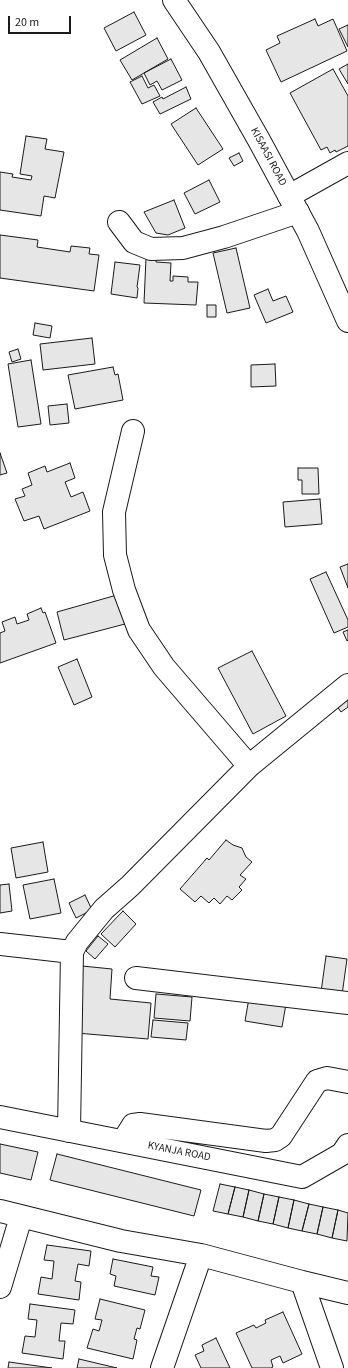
<!DOCTYPE html>
<style>
body{margin:0}
#map{position:relative;width:348px;height:1368px;overflow:hidden;background:#fff;font-family:"Source Sans 3",sans-serif}
canvas{display:block}
.scale{position:absolute;left:8px;top:16px;width:63px;height:18px;box-sizing:border-box;border:2px solid #1a1a1a;border-top:0;padding-left:5px;font-size:12px;line-height:14px;white-space:nowrap;color:#1a1a1a;-webkit-text-stroke:3px #fff;paint-order:stroke}
</style>
<div id="map">
<canvas width="348" height="1368"></canvas>
<div class="scale">20 m</div>
</div>
<script>
const ctx = document.querySelector('canvas').getContext('2d');
ctx.lineJoin = 'round';
function fillPath(path, color) { ctx.fillStyle = color; ctx.fill(path, 'evenodd'); }
const poly = rows => new Path2D(rows.map(r => 'M' + r).join(''));
function trace(path, color, width, dash) { ctx.strokeStyle = color; ctx.lineWidth = width; ctx.lineCap = dash ? 'butt' : 'round'; ctx.setLineDash(dash || []); ctx.stroke(path); }
function write(font, color, halo, rows, align = 'center') {
  ctx.font = font + ' "Source Sans 3",sans-serif'; ctx.lineWidth = 3; ctx.setLineDash([]); ctx.textBaseline = 'middle'; ctx.strokeStyle = halo; ctx.fillStyle = color; for (const [text, x, y, turn = 0] of rows) {
    ctx.save(); ctx.translate(x, y); ctx.rotate((+turn || 0) * Math.PI / 180); ctx.textAlign = isNaN(turn) ? turn : align; if (halo) ctx.strokeText(text, 0, 0); ctx.fillText(text, 0, 0); ctx.restore();
  }
}
const building = poly([
 [134,12,146,35,116,51,104,28,134,12],
 [315,19,318,26,333,19,347,51,281,82,266,50,280,43,277,36,315,19],
 [348,25,348,47,339,29,348,25],
 [157,38,168,59,132,80,120,60,157,38],
 [171,59,182,80,162,90,157,81,150,85,144,73,171,59],
 [348,64,348,84,339,69,348,64],
 [333,69,348,96,348,146,336,152,335,150,330,153,327,147,321,150,290,93,333,69],
 [142,76,148,88,154,85,160,96,142,104,130,82,142,76],
 [186,87,191,99,160,114,153,102,162,97,163,99,186,87],
 [196,108,223,149,198,165,171,124,196,108],
 [26,136,47,139,45,149,64,152,55,198,44,196,41,216,0,210,0,172,13,174,12,177,31,180,32,176,20,174,26,136],
 [239,153,243,161,234,166,229,158,239,153],
 [209,180,220,202,195,214,184,193,209,180],
 [174,200,185,228,168,235,156,233,144,212,174,200],
 [0,235,38,240,37,247,70,252,71,246,90,248,89,254,99,255,94,291,0,278,0,235],
 [236,248,250,308,227,313,213,253,236,248],
 [146,258,156,259,156,262,171,263,170,281,173,281,173,276,188,277,188,282,198,282,196,305,144,303,146,258],
 [115,262,140,265,137,287,138,288,137,298,111,294,115,262],
 [268,289,273,301,286,296,293,312,266,323,254,295,268,289],
 [207,305,216,305,216,317,207,317,207,305],
 [35,323,52,326,50,338,33,335,35,323],
 [92,338,95,364,43,370,40,344,92,338],
 [18,349,21,359,12,362,9,352,18,349],
 [31,360,41,424,18,427,8,364,31,360],
 [275,364,276,386,251,387,251,365,275,364],
 [113,367,115,375,118,374,123,400,75,409,68,375,113,367],
 [67,404,69,423,50,425,48,406,67,404],
 [0,453,7,473,0,475,0,453],
 [70,463,75,478,65,482,71,497,83,492,90,511,44,529,39,516,24,521,15,499,25,496,22,489,32,485,28,473,45,466,47,472,70,463],
 [298,468,318,468,319,494,302,494,302,480,298,480,298,468],
 [320,499,322,524,285,527,283,502,320,499],
 [348,564,348,588,340,567,348,564],
 [326,572,348,620,348,627,334,633,310,579,326,572],
 [117,595,125,624,64,640,57,612,117,595],
 [41,608,43,613,45,612,56,643,0,663,0,633,5,631,2,622,15,617,17,624,29,620,27,614,41,608],
 [348,630,348,640,347,641,343,632,348,630],
 [252,651,286,716,253,734,218,668,252,651],
 [77,659,92,697,74,705,58,667,77,659],
 [348,693,348,707,341,712,334,702,348,693],
 [226,840,233,845,242,848,246,857,252,862,240,875,246,879,239,887,242,890,232,900,227,896,220,904,214,898,209,903,201,896,195,902,180,889,207,858,209,860,226,840],
 [43,842,48,872,16,878,11,848,43,842],
 [54,879,61,913,30,919,23,885,54,879],
 [9,884,12,911,0,913,0,885,9,884],
 [85,895,92,910,76,918,69,903,85,895],
 [123,911,136,924,115,947,101,934,123,911],
 [98,936,108,944,95,959,86,951,98,936],
 [326,956,347,959,342,995,321,992,326,956],
 [82,966,112,969,110,999,151,1003,148,1039,76,1033,82,966],
 [156,994,192,997,190,1021,154,1018,156,994],
 [249,998,286,1004,282,1027,245,1021,249,998],
 [153,1020,188,1023,186,1040,151,1037,153,1020],
 [0,1144,38,1152,31,1180,0,1173,0,1144],
 [57,1154,201,1190,194,1216,50,1180,57,1154],
 [220,1184,235,1187,228,1214,213,1211,220,1184],
 [235,1187,249,1190,243,1217,228,1214,235,1187],
 [249,1190,264,1194,258,1221,243,1217,249,1190],
 [264,1194,279,1197,273,1224,258,1221,264,1194],
 [279,1197,294,1200,288,1228,273,1224,279,1197],
 [294,1200,309,1204,302,1231,288,1228,294,1200],
 [309,1204,323,1207,317,1234,302,1231,309,1204],
 [323,1207,338,1210,332,1238,317,1234,323,1207],
 [338,1210,348,1213,347,1241,332,1238,338,1210],
 [47,1245,91,1251,89,1266,78,1264,75,1281,81,1282,79,1300,38,1294,41,1277,52,1279,54,1261,44,1260,47,1245],
 [113,1259,153,1267,151,1276,159,1277,155,1295,114,1286,116,1276,110,1274,113,1259],
 [100,1299,145,1310,140,1329,137,1328,134,1339,137,1340,133,1359,87,1348,93,1329,99,1331,102,1320,95,1319,100,1299],
 [30,1304,75,1310,73,1324,61,1323,59,1341,65,1341,63,1359,22,1353,25,1336,35,1337,37,1320,28,1319,30,1304],
 [283,1312,302,1354,283,1363,280,1356,271,1360,273,1367,271,1368,252,1368,236,1333,254,1325,256,1328,266,1323,265,1320,283,1312],
 [216,1338,230,1368,201,1368,195,1355,204,1351,202,1345,216,1338],
 [79,1359,117,1368,77,1368,79,1359],
 [9,1362,52,1368,8,1368,9,1362]
]);
fillPath(building, '#e6e6e6');
trace(building, '#1a1a1a', 1);
const minor = poly([
 [289,196,348,163],
 [119,222,134,242,151,249,183,248,224,237,298,212],
 [133,431,114,512,115,555,124,590,139,630,164,667,249,766],
 [0,944,72,952],
 [136,978,348,1003],
 [0,1117,302,1177,342,1154,348,1145],
 [69,1131,72,952,77,942,104,909,130,886,249,766,348,685],
 [123,1141,133,1125,140,1124,266,1141,275,1140,281,1136,317,1081,327,1078,348,1082],
 [0,1211,121,1241,201,1255,302,1282,348,1293],
 [302,1282,332,1368],
 [0,1287,21,1217],
 [162,1368,201,1255]
]);
const major = poly([
 [174,0,209,52,260,142,308,231,348,321]
]);
trace(minor, '#1a1a1a', 24);
trace(major, '#1a1a1a', 24);
trace(minor, '#fff', 22);
trace(major, '#fff', 22);
write('11px', '#1a1a1a', '#fff', [
 ["KISAASI ROAD",268,157,62],
 ["KYANJA ROAD",179,1152,11]
]);
</script>
